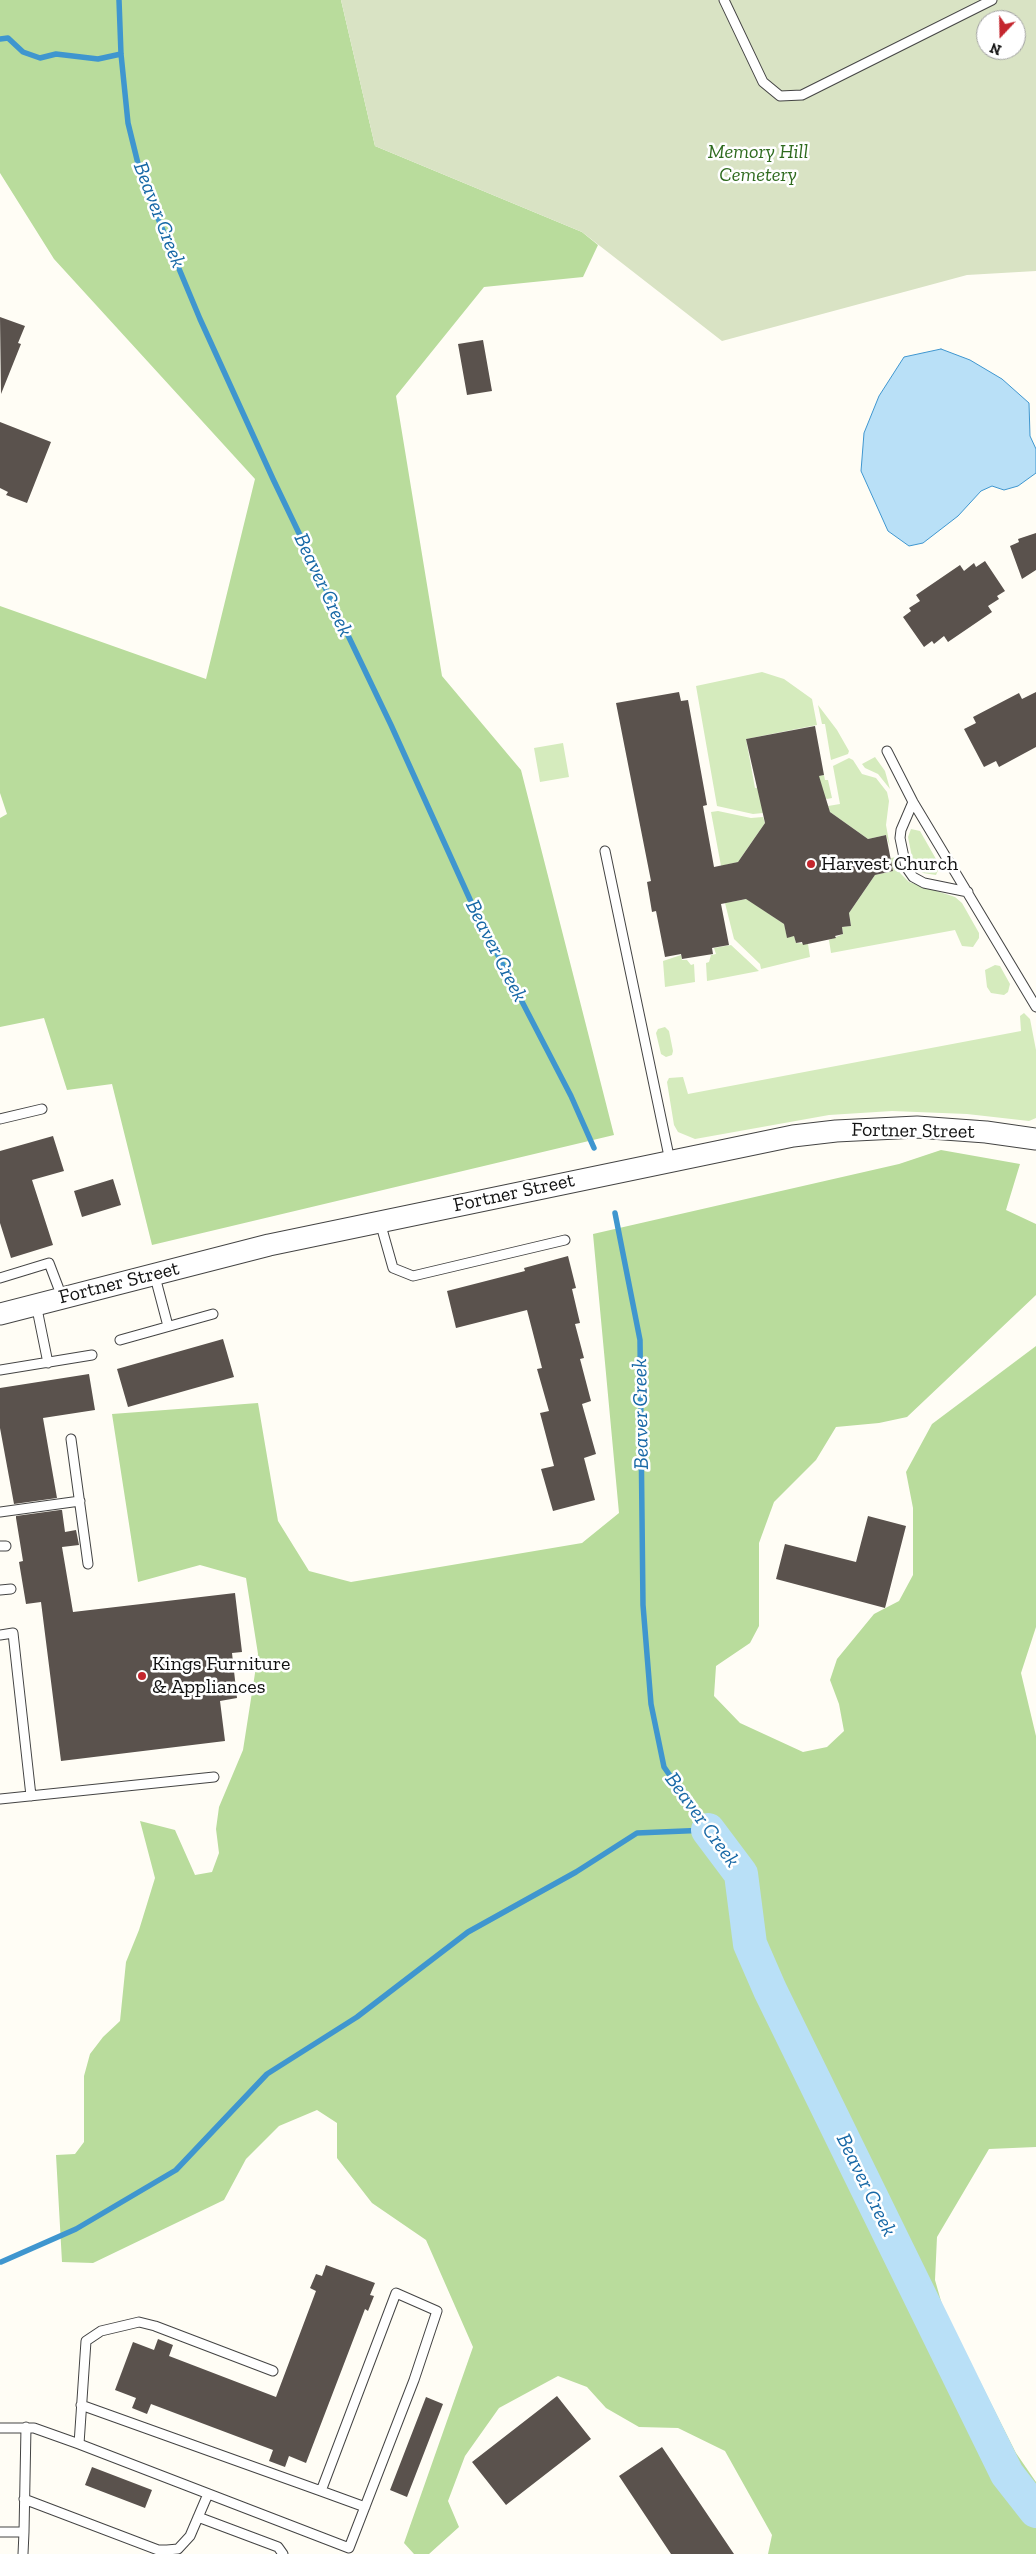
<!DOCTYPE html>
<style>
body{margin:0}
#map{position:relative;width:1036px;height:2554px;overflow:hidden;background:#fffdf5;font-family:"Zilla Slab",serif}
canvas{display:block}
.north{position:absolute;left:976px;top:10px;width:50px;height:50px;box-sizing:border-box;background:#fff;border:1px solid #a0a0a0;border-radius:50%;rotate:201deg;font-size:14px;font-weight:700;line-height:20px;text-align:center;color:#111}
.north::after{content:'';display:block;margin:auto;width:18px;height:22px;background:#c4262e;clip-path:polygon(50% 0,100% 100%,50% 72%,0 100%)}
</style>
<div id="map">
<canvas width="1036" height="2554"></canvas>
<div class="north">N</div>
</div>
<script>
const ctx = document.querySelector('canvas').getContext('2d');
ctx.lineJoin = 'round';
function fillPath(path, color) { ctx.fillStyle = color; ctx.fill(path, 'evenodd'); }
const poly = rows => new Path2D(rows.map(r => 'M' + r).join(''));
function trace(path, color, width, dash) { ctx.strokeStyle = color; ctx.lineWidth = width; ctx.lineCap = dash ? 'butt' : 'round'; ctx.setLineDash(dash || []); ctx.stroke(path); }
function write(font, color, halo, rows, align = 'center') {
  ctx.font = font + ' "Zilla Slab",serif'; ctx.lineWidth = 5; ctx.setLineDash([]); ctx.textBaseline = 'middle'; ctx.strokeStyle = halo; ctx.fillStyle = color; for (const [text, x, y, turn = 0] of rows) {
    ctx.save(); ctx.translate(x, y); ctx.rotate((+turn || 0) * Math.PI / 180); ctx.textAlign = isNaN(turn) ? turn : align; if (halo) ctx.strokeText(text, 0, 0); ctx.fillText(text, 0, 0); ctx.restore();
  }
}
fillPath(poly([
 [762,672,784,679,812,699,817,725,746,739,755,788,785,782,763,813,753,814,717,806,696,686],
 [818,705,837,730,849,751,848,754,831,760,825,724,822,724],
 [563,743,569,777,540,782,534,748],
 [875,757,885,771,890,789,878,774,865,768,862,764],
 [849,758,853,760,862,774,876,778,887,792,889,801,886,825,890,847,886,835,868,839,830,812,828,806,840,804,833,766],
 [824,775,825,780,828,780,832,798,827,799,792,781],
 [718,811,751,818,763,817,765,823,738,862,721,866,711,812],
 [911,829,920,831,940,866,936,875,923,873,917,868,913,862,908,837],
 [897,857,900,873,909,882,955,897,962,903,979,933,979,938,973,947,962,946,955,930,831,953,829,940,843,934,842,927,851,926,849,913,875,875,893,871,891,858],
 [747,899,784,924,787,937,794,936,796,943,808,944,810,957,761,969,760,964,734,939,725,903],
 [731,945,759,971,707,981,706,963,709,962,711,955,716,954,714,948],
 [681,955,682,960,687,960,691,965,694,964,695,982,665,987,663,961],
 [995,965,1000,966,1010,984,1008,992,1004,995,991,993,987,987,985,970],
 [1024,1013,1030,1019,1036,1050,1036,1118,1029,1121,967,1114,892,1111,829,1115,695,1139,678,1132,674,1125,667,1082,669,1078,683,1077,688,1094,1021,1031,1020,1016],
 [665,1027,669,1031,673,1051,672,1055,666,1057,661,1054,656,1033,658,1029]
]), '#d5ebbd');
fillPath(poly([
 [0,0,341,0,375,146,582,232,598,245,583,277,484,287,396,396,442,676,521,770,614,1135,152,1245,112,1084,67,1090,44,1018,0,1027,0,818,7,814,0,793,0,606,206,679,255,479,54,259,0,173],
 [941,1150,1020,1164,1006,1210,1036,1224,1036,1295,907,1417,879,1423,836,1427,816,1460,774,1502,759,1543,759,1626,750,1643,716,1666,714,1696,740,1723,803,1752,827,1747,844,1731,839,1704,830,1680,837,1659,874,1614,899,1601,913,1575,913,1508,906,1472,932,1424,1036,1346,1036,1627,1021,1673,1036,1736,1036,2147,989,2149,937,2237,935,2280,943,2308,1016,2453,1036,2482,1036,2554,768,2554,772,2535,725,2451,678,2428,639,2427,606,2408,587,2387,558,2376,499,2408,465,2456,448,2501,459,2527,429,2554,414,2554,404,2543,473,2347,426,2240,372,2203,337,2158,337,2123,317,2110,279,2126,246,2159,224,2200,93,2263,62,2262,56,2155,75,2154,84,2142,84,2076,90,2054,103,2037,120,2021,126,1962,139,1930,155,1878,140,1821,175,1830,195,1875,212,1872,219,1853,216,1829,219,1807,243,1750,258,1654,246,1578,200,1565,138,1582,112,1414,258,1403,278,1521,309,1571,351,1582,582,1543,619,1513,593,1234,899,1164]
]), '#b9dc9c');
fillPath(poly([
 [341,0,1036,0,1036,271,967,275,722,341,582,232,375,146],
 [986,20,1016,20,1016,50,986,50]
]), '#d9e3c4');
const water = poly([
 [941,349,970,360,1002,379,1029,403,1030,436,1036,449,1036,473,1018,486,1004,490,992,486,981,491,958,516,923,543,909,546,888,531,861,471,864,433,879,396,904,357,941,349]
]);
fillPath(water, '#b9e0f7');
trace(water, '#3f96cf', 1);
trace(poly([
 [119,0,121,54,128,123,142,180,200,319,273,479,391,725,477,915,571,1096,594,1148],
 [0,39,8,38,23,52,40,58,56,54,98,59,121,54],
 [615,1213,640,1340,643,1605,651,1704,664,1767,708,1830],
 [1,2262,76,2229,176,2170,267,2074,357,2017,468,1932,576,1872,637,1833,708,1830]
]), '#3f96cf', 5.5);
trace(poly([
 [708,1830,741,1874,750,1944,770,1990,1007,2474,1036,2511]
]), '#b9e0f7', 34);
fillPath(poly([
 [0,317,25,326,18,343,21,344,1,394],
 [483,340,492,391,467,395,458,344],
 [0,422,51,442,27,503,6,495,8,492,0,488],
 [1036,533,1036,570,1022,579,1010,546,1019,542,1018,539],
 [985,561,1005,591,997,596,999,599,988,606,992,612,948,642,944,636,934,644,932,641,924,647,903,617,911,611,909,608,920,601,916,595,960,565,964,571,974,563,976,567],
 [679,692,681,701,688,700,707,805,703,806,714,867,738,862,765,823,746,739,815,726,824,775,819,776,830,812,868,839,886,835,893,871,875,875,849,913,851,926,842,927,843,934,835,936,836,938,803,945,802,942,796,943,794,936,787,938,784,924,746,899,721,904,729,945,712,948,713,954,682,959,681,954,665,957,656,911,652,912,647,882,651,881,616,703],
 [1036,692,1036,747,999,767,996,761,984,767,964,729,976,723,973,717,1019,693,1022,699],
 [53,1136,64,1171,32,1180,53,1245,11,1258,0,1223,0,1151],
 [113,1179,121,1205,82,1217,74,1191],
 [568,1256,576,1288,572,1289,580,1323,575,1324,584,1358,580,1359,591,1401,582,1404,596,1454,584,1458,595,1500,553,1511,541,1469,554,1466,540,1413,549,1411,537,1369,542,1368,527,1310,456,1328,447,1291,525,1271,524,1268],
 [223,1339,234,1377,128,1407,117,1369],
 [89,1374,95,1410,43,1418,57,1498,14,1504,0,1428,0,1388],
 [60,1510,62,1510,65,1532,76,1530,79,1545,62,1547,73,1612,235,1593,242,1652,232,1653,237,1698,220,1701,225,1741,61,1761,41,1602,26,1604,19,1562,23,1561,16,1518,16,1516],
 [868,1516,906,1526,885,1608,776,1579,785,1544,856,1562],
 [326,2265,375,2283,370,2295,374,2296,368,2311,365,2309,306,2463,289,2456,285,2467,269,2461,273,2450,151,2404,147,2414,132,2408,136,2398,115,2390,133,2342,154,2350,158,2339,173,2345,169,2356,276,2397,316,2291,310,2288,316,2274,322,2276],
 [557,2396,591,2439,506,2505,472,2462],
 [426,2397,443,2404,407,2497,390,2490],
 [662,2447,734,2554,671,2554,619,2476],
 [92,2467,152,2490,145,2508,85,2485]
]), '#5a524d');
const service = poly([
 [724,0,763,82,780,96,802,95,992,0],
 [887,751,913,802,1036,1007],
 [913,802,901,830,900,838,906,867,913,877,924,883,968,892],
 [605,851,670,1161],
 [0,1119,42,1109],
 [380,1222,393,1268,413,1276,565,1240],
 [154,1273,168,1326],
 [0,1278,49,1263,62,1297],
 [36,1304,48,1363],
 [120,1340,213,1314],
 [0,1370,92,1355],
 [71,1439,88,1564],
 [0,1512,80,1501],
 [0,1546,6,1546],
 [0,1590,11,1589],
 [0,1635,13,1633,31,1796],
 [0,1799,214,1777],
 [0,2428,34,2428,79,2444,86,2341,101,2331,139,2322,155,2326,273,2371],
 [79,2444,349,2548,414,2380,437,2311,396,2293,321,2491,81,2405],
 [321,2491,365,2507],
 [24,2499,158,2550,167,2550,178,2549,190,2536,208,2494],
 [198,2517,278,2547,283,2554],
 [0,2532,24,2532,26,2427],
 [23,2554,24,2532]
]);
const tertiary = poly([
 [0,1314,269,1245,793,1136,836,1131,917,1127,986,1132,1036,1139]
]);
trace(service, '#444', 11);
trace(tertiary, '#444', 23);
trace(service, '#fff', 9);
trace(tertiary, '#fff', 21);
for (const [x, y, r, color] of [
 [811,864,5,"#c4262e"],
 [142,1676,5,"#c4262e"]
]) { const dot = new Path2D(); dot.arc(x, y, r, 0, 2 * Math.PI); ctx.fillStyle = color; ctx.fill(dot); trace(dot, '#fff', 2); }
write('italic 20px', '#2f6b1f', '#fff', [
 ["Memory Hill",758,152],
 ["Cemetery",758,175]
]);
write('20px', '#111', '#fff', [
 ["Harvest Church",821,864],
 ["Kings Furniture",152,1664],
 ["& Appliances",152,1687]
], 'left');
write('20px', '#111', '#fff', [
 ["Fortner Street",913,1131,1],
 ["Fortner Street",514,1193,-12],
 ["Fortner Street",119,1283,-14]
]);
write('italic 21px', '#1768a6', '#fff', [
 ["Beaver Creek",159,215,69],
 ["Beaver Creek",323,585,65],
 ["Beaver Creek",496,951,63],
 ["Beaver Creek",641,1414,-91],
 ["Beaver Creek",702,1820,54],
 ["Beaver Creek",866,2185,64]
]);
</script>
